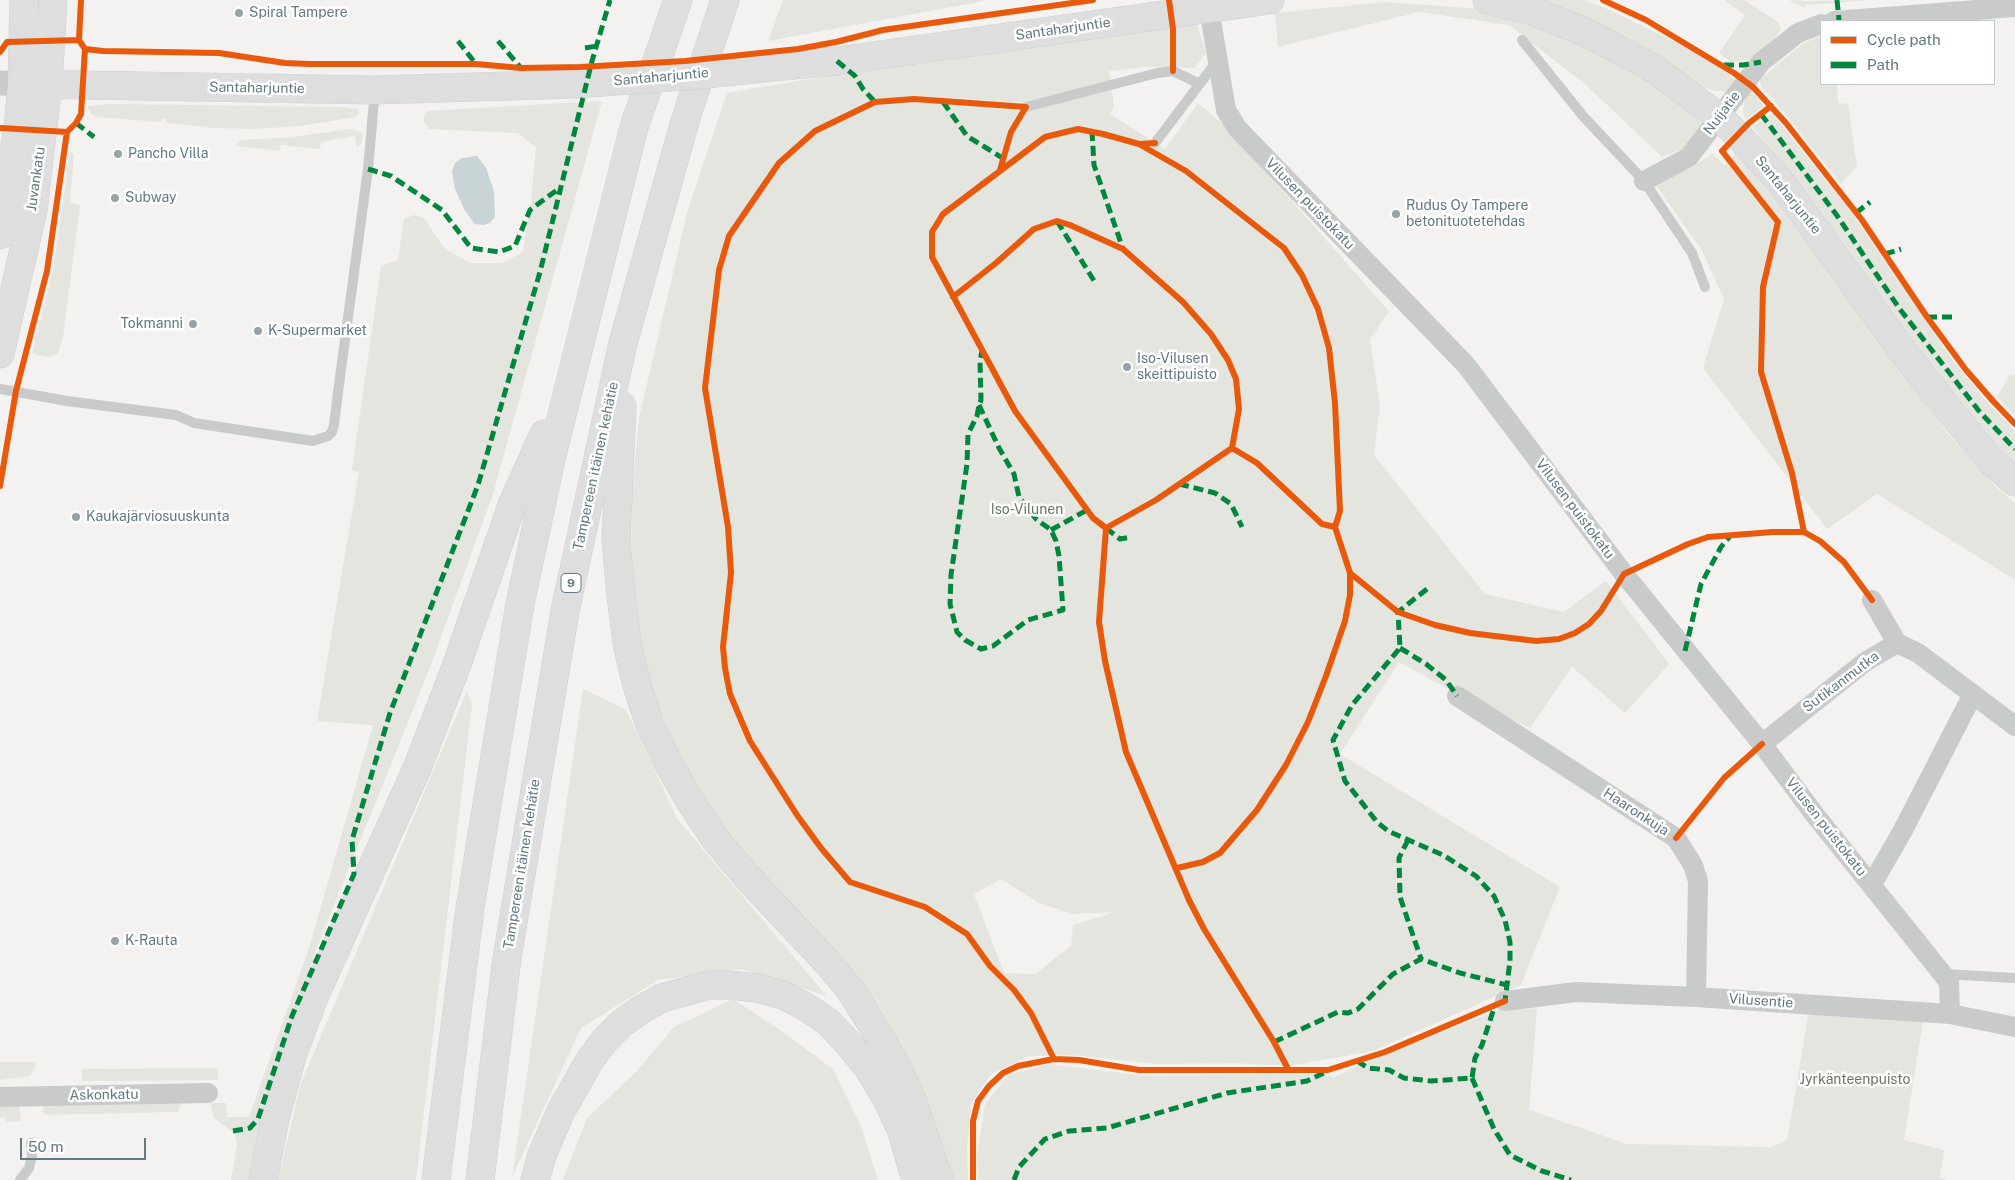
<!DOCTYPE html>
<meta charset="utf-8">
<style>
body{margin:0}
#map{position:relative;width:2015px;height:1180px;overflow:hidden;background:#f3f2f0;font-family:"Public Sans",sans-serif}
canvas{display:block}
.legend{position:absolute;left:1820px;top:20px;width:175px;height:65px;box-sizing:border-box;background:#fff;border:1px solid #c0c9cd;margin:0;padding:6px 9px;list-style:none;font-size:15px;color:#617982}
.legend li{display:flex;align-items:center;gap:10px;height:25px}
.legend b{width:25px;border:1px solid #c0c9cd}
.scale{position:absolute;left:20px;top:1138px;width:126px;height:22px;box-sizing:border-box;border:2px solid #617982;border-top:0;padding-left:6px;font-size:15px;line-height:18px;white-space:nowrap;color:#617982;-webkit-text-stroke:4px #fff;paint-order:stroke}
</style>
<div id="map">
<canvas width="2015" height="1180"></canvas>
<ul class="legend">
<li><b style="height:6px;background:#e8590c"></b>Cycle path</li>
<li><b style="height:6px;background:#00873e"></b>Path</li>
</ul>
<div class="scale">50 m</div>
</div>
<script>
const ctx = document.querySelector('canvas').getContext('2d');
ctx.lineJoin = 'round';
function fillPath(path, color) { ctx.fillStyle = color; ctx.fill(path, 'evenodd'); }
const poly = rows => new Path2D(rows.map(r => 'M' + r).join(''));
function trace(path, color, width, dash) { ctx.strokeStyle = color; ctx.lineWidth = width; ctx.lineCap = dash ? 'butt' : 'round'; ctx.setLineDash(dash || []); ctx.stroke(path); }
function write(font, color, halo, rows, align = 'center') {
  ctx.font = font + ' "Public Sans",sans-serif'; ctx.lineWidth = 5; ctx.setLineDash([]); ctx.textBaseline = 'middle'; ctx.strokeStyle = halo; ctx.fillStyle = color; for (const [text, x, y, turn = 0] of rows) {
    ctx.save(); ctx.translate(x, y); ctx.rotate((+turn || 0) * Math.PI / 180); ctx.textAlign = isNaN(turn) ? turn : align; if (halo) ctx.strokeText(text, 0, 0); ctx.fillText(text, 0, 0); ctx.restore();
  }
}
fillPath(poly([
 [783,0,989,0,768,41],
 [1533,0,1583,0,1603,7,1680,44,1726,72,1736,81,1726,91,1715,91,1699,85,1654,54],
 [1724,0,1744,0,1778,22,1781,30,1767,47,1750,60,1731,62,1719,53,1745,15],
 [1789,0,1808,1,1870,0,1809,5,1808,3,1804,8],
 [1386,2,1484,9,1586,45,1646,80,1702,123,1690,146,1662,157,1586,85,1509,25,1419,12,1278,47,1275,13],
 [1195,19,1206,53,1195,68,1146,67,1109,71,1114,107,1110,114,1165,149,1198,103,1226,127,1389,311,1370,340,1380,405,1374,455,1485,594,1564,612,1606,581,1669,664,1625,713,1572,667,1530,728,1435,682,1399,662,1340,754,1560,887,1521,985,1373,1051,1288,1066,1235,1063,1158,1064,1071,1055,1029,1056,991,1074,971,1104,967,1147,968,1180,950,1180,939,1135,896,1040,746,857,692,788,647,678,631,582,632,495,639,418,688,209,727,93,882,67],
 [1001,879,1039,903,1072,914,1115,912,1073,925,1071,946,1035,974,1004,973,974,894],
 [1821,36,1821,84,1837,84,1838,103,1848,104,1857,166,1841,184,1785,113,1761,86,1760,79,1804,43],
 [1751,91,1764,106,1746,120,1743,112,1744,103,1747,93],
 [602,101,493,494,429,670,316,950,263,1108,249,1180,231,1180,237,1145,235,1134,214,1118,210,1103,226,1103,227,1117,249,1117,309,948,373,725,317,721,359,472,352,470,381,266,398,260,404,219,414,215,424,218,445,249,470,263,502,263,523,252,531,201,536,147,518,133,429,129,423,120,426,111],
 [111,104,343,107,358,109,360,113,355,117,300,126,254,129,214,128,167,123,165,119,162,119,161,122,98,117,91,114,88,108,88,106],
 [1772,113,1850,210,1954,362,1991,406,2015,431,2015,469,1917,354,1839,238,1753,127],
 [350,129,361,132,363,136,362,142,357,148,355,136,321,142,320,149,281,145,280,151,236,146,238,142,242,140,294,137],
 [70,152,74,154,70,203,79,204,80,206,63,337,58,353,52,356,46,357,32,353,53,271],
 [1736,153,1766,185,1811,243,1896,365,1949,435,1994,485,2015,503,2015,580,1877,494,1827,529,1703,368,1724,299,1701,249,1656,185,1694,166,1712,154,1725,165],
 [2010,375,2015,375,2015,415,1997,397],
 [583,689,626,710,678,820,827,996,741,969,658,980,581,1028,512,1177],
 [467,691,472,705,416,1180,278,1180,301,1083],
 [733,999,786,1034,833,1069,861,1126,878,1180,563,1180,587,1118,636,1072,674,1027],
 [1505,1008,1537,1009,1529,1110,1627,1144,1772,1147,1787,1140,1809,1011,1923,1021,1904,1140,1944,1150,1940,1178,1948,1180,978,1180,977,1155,985,1104,1008,1075,1049,1064,1146,1076,1308,1074,1335,1077,1366,1061],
 [0,1062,34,1062,36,1064,30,1076,0,1080],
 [218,1068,218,1080,82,1081,82,1069],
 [43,1103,179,1103,180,1106,178,1112,46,1115,43,1113],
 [19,1104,21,1121,6,1122,5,1118,0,1118,0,1106]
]), '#e3e5de');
fillPath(poly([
 [477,156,486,168,494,191,495,217,490,223,484,225,475,224,465,211,455,189,452,172,455,163,462,158]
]), '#c8d4d5');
const secondary = poly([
 [1487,0,1533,11,1585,32,1650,66,1719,117,1738,135,1781,182,1901,349,1948,409,1992,462,2015,482],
 [793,65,837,61,1270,0],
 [22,84,375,90,575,84],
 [0,235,18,128,22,84,24,0],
 [0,354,33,210,48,84,53,0]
]);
const motorway = poly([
 [622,406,616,541,621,595,627,643,636,682,650,725,668,763,691,803,716,840,746,876,826,961,851,991,874,1028,896,1065,913,1103,939,1180],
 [263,1180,275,1119,292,1056,315,995,418,766,456,667,512,505,544,434],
 [436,1180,470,908,520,604,551,459,634,127,678,0],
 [480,1180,507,958,565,611,623,343,685,121,725,0],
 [535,1180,542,1155,561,1111,590,1060,605,1040,622,1023,642,1009,662,998,709,985,730,985,757,988,783,995,806,1007,827,1021,848,1043,869,1069,887,1099,901,1129,916,1180]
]);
trace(secondary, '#cfd0d0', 29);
trace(motorway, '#cfcfcf', 29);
trace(poly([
 [1522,40,1583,116,1644,181,1692,253,1705,287],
 [1026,107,1157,73,1173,71,1200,84],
 [1155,143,1217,61],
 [0,389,67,401,176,415,194,423,313,441,328,436,332,432,334,425,338,392,368,169,375,90],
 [1944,974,2015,978],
 [20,1180,29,1168,32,1156,31,1143]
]), '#c9cbcb', 10);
trace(poly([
 [1209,8,1226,110,1237,128,1466,365,1624,574,1762,744,1815,815,1949,982,1950,1014],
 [1834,21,2015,7],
 [1644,181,1689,157,1761,62,1798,33,1821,24],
 [1872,600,1897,643],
 [1457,696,1676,838,1693,865,1698,881,1696,997],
 [1762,744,1865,662,1897,643,1918,653,2015,726],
 [1872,884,1902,832,1973,694],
 [1505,1001,1576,992,1696,997,1950,1014,2015,1027],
 [0,1097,208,1093]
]), '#c9cbcb', 20);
trace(poly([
 [0,83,22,84]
]), '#c9cbcb', 25);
trace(secondary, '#dededf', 28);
trace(motorway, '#dededf', 28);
const secondaryBridge = poly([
 [575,84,686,76,793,65]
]);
trace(secondaryBridge, '#cfd0d0', 29, []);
trace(secondaryBridge, '#dededf', 28);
trace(poly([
 [1837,0,1839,20],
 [458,41,476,64],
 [498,41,521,68],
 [585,48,597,46],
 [837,61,855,76,863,89,875,102],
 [1724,65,1743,65,1761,62],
 [943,102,967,136,1004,159],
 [1761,114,1838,217,1899,308,1979,411,2015,449],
 [76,123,94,137],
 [1092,131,1094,165,1123,249],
 [368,169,391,176,442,210,471,248,499,252,515,246,530,210,561,187],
 [1856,213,1870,202],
 [1057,221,1096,284],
 [1885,254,1901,249],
 [1927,317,1953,317],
 [979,405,999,448,1014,474,1019,497,1036,519,1051,530,1056,541,1059,556,1063,610,1028,620,993,646,981,649,965,640,957,632,950,604,951,575,967,464,968,434,977,416,979,405,981,400,980,362,982,350],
 [1179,484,1215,493,1231,504,1242,527],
 [1106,528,1120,539,1131,537],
 [1051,530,1087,510],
 [1427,589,1398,612,1400,648,1352,705,1333,740,1345,781,1377,822,1388,831,1443,855,1476,876,1494,896,1505,920,1510,942,1510,961,1505,1001],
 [1400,648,1426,664,1446,680,1457,696],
 [1685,651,1701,584,1721,547,1731,535],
 [1408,840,1399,858,1400,897,1421,959],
 [1274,1042,1338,1012,1348,1013,1358,1009,1393,974,1421,959,1460,973,1507,985],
 [1357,1061,1368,1068,1389,1070,1404,1078,1431,1081,1472,1078,1475,1058,1482,1045,1495,1005],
 [1472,1078,1494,1129,1510,1155,1542,1171,1571,1180],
 [233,1131,250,1128,258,1119,292,1016,354,874,352,840,390,713,478,485,540,272,592,61,610,0],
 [1014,1180,1019,1167,1045,1139,1069,1131,1107,1128,1227,1093,1307,1081,1324,1073]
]), '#00873e', 5, [10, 5]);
trace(poly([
 [1169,0,1173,29,1173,71],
 [1603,0,1646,20,1734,73,1753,87,1786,123,1862,220,1927,317,1966,370,1993,401,2015,424],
 [85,49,103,51,219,53,285,63,309,64,476,64,521,68,580,67,685,61,798,49,836,42,883,30,1093,0],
 [0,52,7,42,79,40],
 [1771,106,1749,123,1722,151,1778,222,1763,287,1761,372,1792,473,1804,532],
 [1,128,67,132],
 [1155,143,1139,144,1103,134,1078,129,1045,137,943,214,932,232,932,257,1015,411,1093,518,1106,528,1099,622,1105,661,1126,752,1189,900,1204,929,1274,1042,1288,1069],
 [1139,144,1186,171,1284,248,1302,275,1318,309,1329,348,1335,403,1340,511,1335,527,1350,573,1350,595,1345,621,1326,676,1308,722,1286,765,1257,810,1220,853,1203,862,1177,868],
 [1000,170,1011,132,1026,107,914,99,875,102,815,131,779,163,729,236,719,270,705,388,728,527,731,573,723,647,725,668,730,694,750,741,797,815,821,848,850,882,925,907,967,934,990,966,1014,990,1031,1013,1054,1059],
 [953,297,996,263,1034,229,1057,221,1070,225,1123,249,1183,302,1211,334,1228,360,1236,379,1239,409,1232,448,1156,500,1106,528],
 [1232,448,1257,463,1322,524,1335,527],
 [0,486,16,391,47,271,67,132,76,123,81,114,85,49,79,40,81,0],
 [1350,573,1398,612,1435,625,1470,633,1536,641,1559,639,1575,633,1589,624,1601,611,1624,574,1688,544,1708,537,1773,532,1804,532,1820,541,1844,562,1872,600],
 [1676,838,1724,778,1762,744],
 [973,1180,973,1121,978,1101,989,1086,1003,1073,1018,1066,1054,1059,1079,1060,1139,1070,1328,1070,1385,1052,1505,1001]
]), '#e8590c', 6);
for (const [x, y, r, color] of [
 [239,13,5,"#94a3a8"],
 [118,154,5,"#94a3a8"],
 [115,198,5,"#94a3a8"],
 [1396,214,5,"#94a3a8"],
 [193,324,5,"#94a3a8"],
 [258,331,5,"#94a3a8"],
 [1127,367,5,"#94a3a8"],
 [76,517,5,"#94a3a8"],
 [115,941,5,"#94a3a8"]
]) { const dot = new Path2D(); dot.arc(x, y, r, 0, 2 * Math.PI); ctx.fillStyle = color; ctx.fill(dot); trace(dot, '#fff', 2); }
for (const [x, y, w] of [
 [571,583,20]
]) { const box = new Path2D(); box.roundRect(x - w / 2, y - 9.5, w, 19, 4); ctx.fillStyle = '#fff'; ctx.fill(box); trace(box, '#617982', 1); }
write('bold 12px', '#617982', null, [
 ["9",571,583]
]);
write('14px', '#617982', '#fff', [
 ["Spiral Tampere",249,13],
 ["Pancho Villa",128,154],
 ["Subway",125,198],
 ["Rudus Oy Tampere",1406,206],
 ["betonituotetehdas",1406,222],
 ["Tokmanni",183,324,"right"],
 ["K-Supermarket",268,331],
 ["Iso-Vilusen",1137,359],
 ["skeittipuisto",1137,375],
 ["Kaukajärviosuuskunta",86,517],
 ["K-Rauta",125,941]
], 'left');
write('14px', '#617982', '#fff', [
 ["Santaharjuntie",1063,29,-8],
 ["Santaharjuntie",661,77,-5],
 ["Santaharjuntie",257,88,1],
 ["Nuijatie",1722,113,-53],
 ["Juvankatu",36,179,-82],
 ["Santaharjuntie",1788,195,51],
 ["Vilusen puistokatu",1310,204,46],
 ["Tampereen itäinen kehätie",596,466,-78],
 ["Vilusen puistokatu",1575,509,53],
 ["Sutikanmutka",1841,682,-37],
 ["Haaronkuja",1636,812,33],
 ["Vilusen puistokatu",1826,827,52],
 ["Tampereen itäinen kehätie",522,864,-81],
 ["Vilusentie",1761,1001,4],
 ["Askonkatu",104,1095,-1]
]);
write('14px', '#697960', '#fff', [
 ["Iso-Vilunen",1027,510],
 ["Jyrkänteenpuisto",1855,1080]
]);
</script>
